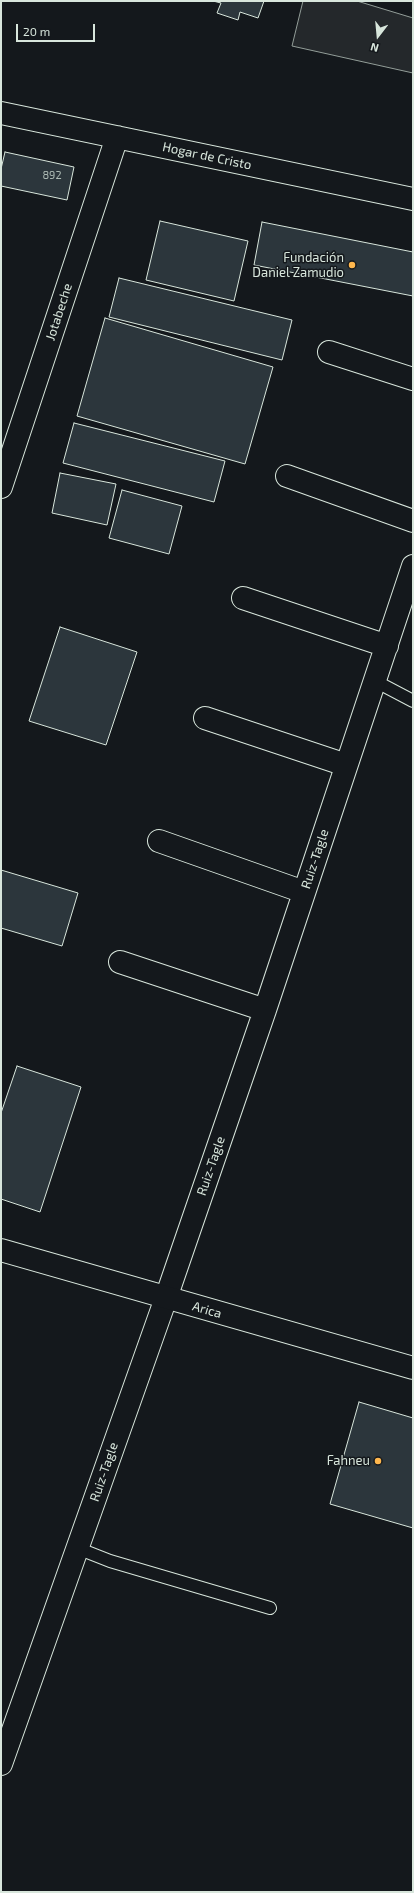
<!DOCTYPE html>
<meta charset="utf-8">
<style>
body{margin:0}
#map{position:relative;width:414px;height:1893px;overflow:hidden;background:#14181c;font-family:"Exo 2",sans-serif}
canvas{display:block}
.frame{position:absolute;inset:0;border:2px solid #d8e6dc;pointer-events:none}
.north{position:absolute;left:358px;top:16px;width:40px;height:40px;-webkit-text-stroke:3px #14181c;paint-order:stroke;rotate:196deg;font-size:11px;font-weight:700;line-height:16px;text-align:center;color:#d8e6dc}
.north::after{content:'';display:block;margin:auto;width:14px;height:18px;background:#d8e6dc;clip-path:polygon(50% 0,100% 100%,50% 72%,0 100%)}
.scale{position:absolute;left:16px;top:24px;width:79px;height:18px;box-sizing:border-box;border:2px solid #d8e6dc;border-top:0;padding-left:5px;font-size:12px;line-height:14px;white-space:nowrap;color:#d8e6dc;-webkit-text-stroke:3px #14181c;paint-order:stroke}
</style>
<div id="map">
<canvas width="414" height="1893"></canvas>
<div class="frame"></div>
<div class="north">N</div>
<div class="scale">20 m</div>
</div>
<script>
const ctx = document.querySelector('canvas').getContext('2d');
ctx.lineJoin = 'round';
function fillPath(path, color) { ctx.fillStyle = color; ctx.fill(path, 'evenodd'); }
const poly = rows => new Path2D(rows.map(r => 'M' + r).join(''));
function trace(path, color, width, dash) { ctx.strokeStyle = color; ctx.lineWidth = width; ctx.lineCap = dash ? 'butt' : 'round'; ctx.setLineDash(dash || []); ctx.stroke(path); }
function write(font, color, halo, rows, align = 'center') {
  ctx.font = font + ' "Exo 2",sans-serif'; ctx.lineWidth = 3; ctx.setLineDash([]); ctx.textBaseline = 'middle'; ctx.strokeStyle = halo; ctx.fillStyle = color; for (const [text, x, y, turn = 0] of rows) {
    ctx.save(); ctx.translate(x, y); ctx.rotate((+turn || 0) * Math.PI / 180); ctx.textAlign = isNaN(turn) ? turn : align; if (halo) ctx.strokeText(text, 0, 0); ctx.fillText(text, 0, 0); ctx.restore();
  }
}
const parking = poly([
 [303,1,357,1,413,18,413,73,292,46,303,1]
]);
fillPath(parking, '#24282b');
trace(parking, '#939e99', 1);
const building = poly([
 [213,1,264,1,258,18,240,12,238,20,217,13,221,3,213,1],
 [5,152,74,167,67,200,1,186,1,169,5,152],
 [160,221,248,241,234,301,146,280,160,221],
 [262,222,413,252,413,296,254,265,262,222],
 [119,278,292,320,282,360,109,317,119,278],
 [105,318,273,367,245,464,77,416,105,318],
 [74,423,225,461,214,502,63,463,74,423],
 [60,473,116,484,107,525,52,513,60,473],
 [122,490,182,506,169,554,109,538,122,490],
 [60,627,137,652,106,745,29,721,60,627],
 [1,870,78,893,62,946,1,928,1,870],
 [17,1066,81,1087,40,1212,1,1199,1,1113,17,1066],
 [359,1402,413,1418,413,1528,330,1504,359,1402]
]);
fillPath(building, '#2c363c');
trace(building, '#d8e6dc', 1);
const lane = poly([
 [375,681,413,701],
 [77,1548,110,1561,270,1608]
]);
const street = poly([
 [1,113,413,199],
 [329,352,413,379],
 [287,476,413,521],
 [1,487,117,137],
 [243,598,387,646],
 [205,718,346,765],
 [159,841,304,892],
 [120,962,265,1010],
 [166,1298,265,1010,413,566]
]);
const secondary = poly([
 [1,1764,166,1298]
]);
const primary = poly([
 [1,1250,413,1368]
]);
trace(lane, '#d8e6dc', 14);
trace(street, '#d8e6dc', 24);
trace(secondary, '#d8e6dc', 24);
trace(primary, '#d8e6dc', 24);
trace(lane, '#14181c', 12);
trace(street, '#14181c', 22);
trace(secondary, '#14181c', 22);
trace(primary, '#14181c', 22);
for (const [x, y, r, color] of [
 [352,265,4,"#ffb74d"],
 [378,1461,4,"#ffb74d"]
]) { const dot = new Path2D(); dot.arc(x, y, r, 0, 2 * Math.PI); ctx.fillStyle = color; ctx.fill(dot); trace(dot, '#14181c', 1.5); }
write('11px', '#adbab4', null, [
 ["892",52,175]
]);
write('13px', '#d8e6dc', '#14181c', [
 ["Hogar de Cristo",207,156,12],
 ["Jotabeche",59,312,-72],
 ["Ruiz-Tagle",315,859,-72],
 ["Ruiz-Tagle",211,1166,-71],
 ["Arica",207,1310,16],
 ["Ruiz-Tagle",104,1472,-71]
]);
write('13px', '#d8e6dc', '#14181c', [
 ["Fundación",344,258],
 ["Daniel Zamudio",344,273],
 ["Fahneu",370,1461]
], 'right');
</script>
